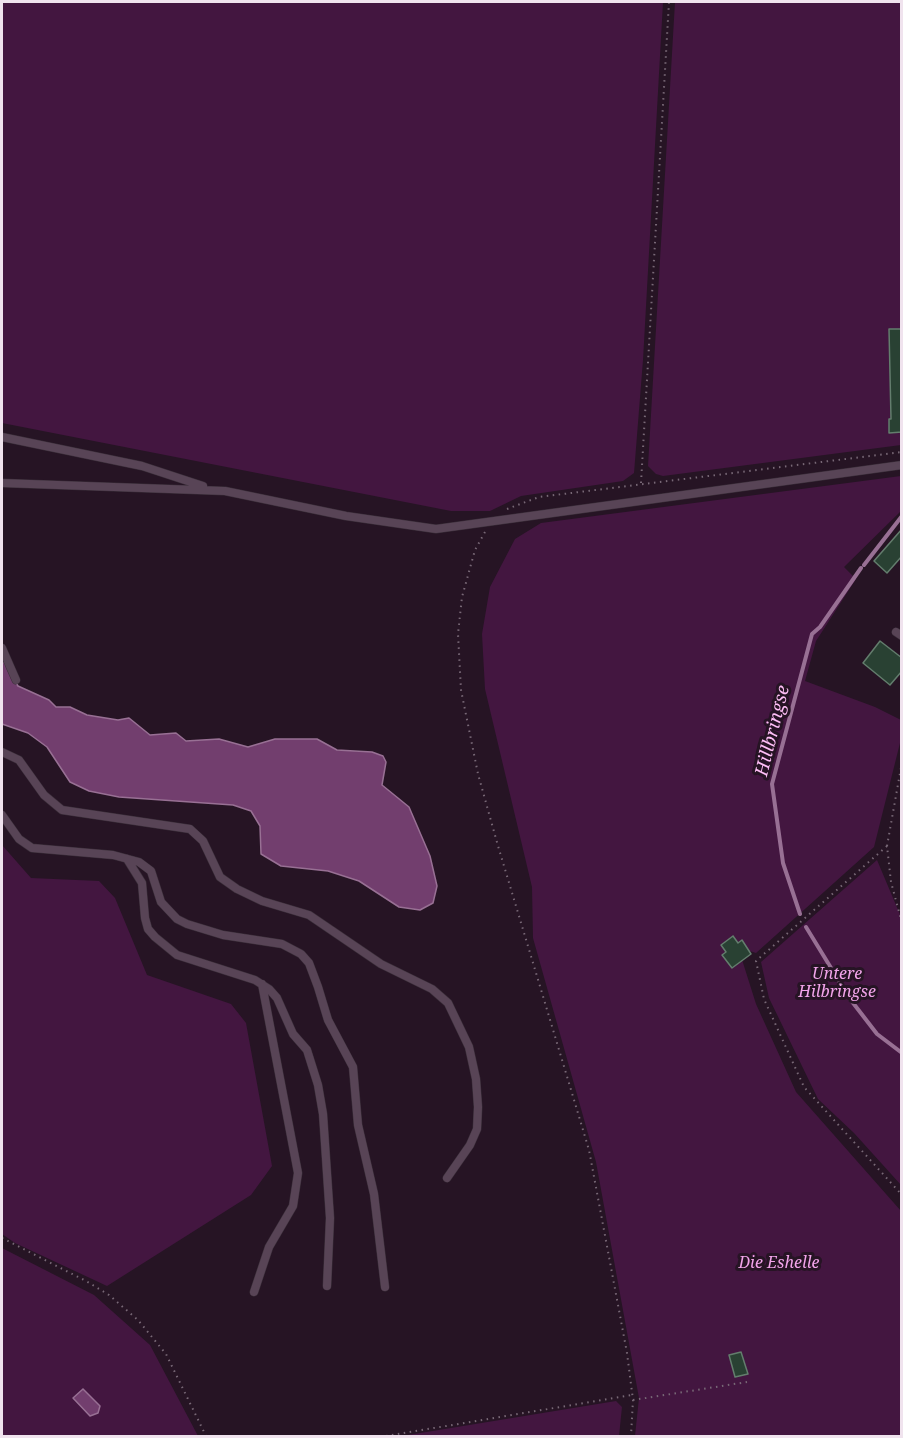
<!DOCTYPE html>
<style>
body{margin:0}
#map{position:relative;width:903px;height:1438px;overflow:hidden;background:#261424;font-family:"Noto Serif",serif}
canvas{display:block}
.frame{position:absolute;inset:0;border:3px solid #f0e3ee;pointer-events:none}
</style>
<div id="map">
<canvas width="903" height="1438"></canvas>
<div class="frame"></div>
</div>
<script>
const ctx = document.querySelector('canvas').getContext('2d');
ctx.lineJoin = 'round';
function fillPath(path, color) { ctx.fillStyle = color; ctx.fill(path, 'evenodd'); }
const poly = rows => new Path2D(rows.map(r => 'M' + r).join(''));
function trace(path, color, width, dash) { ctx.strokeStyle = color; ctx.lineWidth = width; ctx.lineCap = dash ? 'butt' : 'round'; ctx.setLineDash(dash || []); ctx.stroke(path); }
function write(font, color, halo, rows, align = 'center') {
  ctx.font = font + ' "Noto Serif",serif'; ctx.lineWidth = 6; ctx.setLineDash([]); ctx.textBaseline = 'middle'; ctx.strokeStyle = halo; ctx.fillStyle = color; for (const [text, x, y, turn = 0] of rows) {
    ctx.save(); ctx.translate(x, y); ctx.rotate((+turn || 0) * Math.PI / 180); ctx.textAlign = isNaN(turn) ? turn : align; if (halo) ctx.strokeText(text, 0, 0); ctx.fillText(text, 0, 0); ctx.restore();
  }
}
fillPath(poly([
 [2,2,663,2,643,360,634,473,623,481,521,496,490,511,451,511,2,423],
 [675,2,901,2,901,445,663,476,656,474,648,466],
 [901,476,901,511,844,567,856,579,816,641,805,681,875,707,901,720,901,739,874,847,756,953,738,947,756,1004,796,1092,901,1211,901,1436,635,1436,639,1398,596,1162,533,938,532,887,485,689,482,634,490,587,515,539,541,523],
 [2,845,31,878,99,881,115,898,147,975,231,1004,246,1023,272,1166,251,1195,107,1286,15,1243,2,1234],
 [877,860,901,917,901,1185,854,1133,818,1099,769,998,761,962],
 [2,1248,94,1295,150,1345,198,1436,2,1436],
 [616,1401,622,1407,619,1436,402,1436]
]), '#431640');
const water = poly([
 [2,659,18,686,49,700,56,707,70,707,87,715,118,720,129,718,150,735,176,733,186,741,219,739,248,747,275,739,317,739,337,750,372,752,383,756,386,762,382,785,409,807,430,856,437,886,433,903,420,910,399,907,359,881,328,871,281,866,261,854,260,826,251,811,233,805,119,797,89,791,70,782,47,747,28,733,2,724,2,659],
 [83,1389,100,1406,98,1413,90,1416,73,1398,83,1389]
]);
fillPath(water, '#723e6e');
trace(water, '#987094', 1.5);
trace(poly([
 [864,565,902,516],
 [800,914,783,863,772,784,812,634,820,627,861,568],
 [806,927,850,999,877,1034,902,1053]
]), '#987094', 4);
const building = poly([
 [889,329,902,329,902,432,889,433,889,419,891,419,889,329],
 [902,529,902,556,887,573,874,561,902,529],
 [880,641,902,658,902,671,890,685,863,663,880,641],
 [733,936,738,943,742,940,751,954,732,968,722,955,726,952,721,945,733,936],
 [741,1352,748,1374,735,1377,729,1355,741,1352]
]);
fillPath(building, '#294133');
trace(building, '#637d6d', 1.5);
const lane = poly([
 [2,437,142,466,203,486],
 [2,483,225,491,346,516,436,529,902,465],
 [896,632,902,636],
 [2,648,16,680],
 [2,752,19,760,44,795,62,810,190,829,203,841,220,877,237,889,262,901,309,915,381,964,432,989,448,1003,469,1047,476,1079,478,1107,477,1129,470,1145,447,1178],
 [2,815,19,839,32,848,113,855,139,862,151,871,161,902,177,919,187,924,223,935,282,944,301,954,309,963,318,987,328,1020,353,1067,358,1125,374,1194,385,1287],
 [127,859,142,883,145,918,148,929,155,937,177,955,255,980,269,989,277,998,293,1034,307,1050,318,1085,323,1114,330,1218,327,1286],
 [254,1292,269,1247,293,1206,298,1173,262,984]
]);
trace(lane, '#3b2f3a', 9);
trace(poly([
 [641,483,669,2],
 [507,509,539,497,902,452],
 [485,532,475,550,462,597,458,634,461,690,478,774,498,846,589,1150,627,1353,633,1400,631,1436],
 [902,762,887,846,891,882,902,923],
 [887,846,756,961,764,999,804,1087,902,1195],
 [2,1238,86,1281,109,1295,138,1320,166,1354,206,1436],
 [633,1400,747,1382],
 [386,1436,632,1395]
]), '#786876', 2, [1.5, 4.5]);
trace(lane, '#584456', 8);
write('italic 16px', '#f2a4ea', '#261424', [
 ["Untere",837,974],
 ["Hilbringse",837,992],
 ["Die Eshelle",779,1263]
]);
write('italic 18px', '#fdbdf5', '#261424', [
 ["Hillbringse",773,731,-76]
]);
</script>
